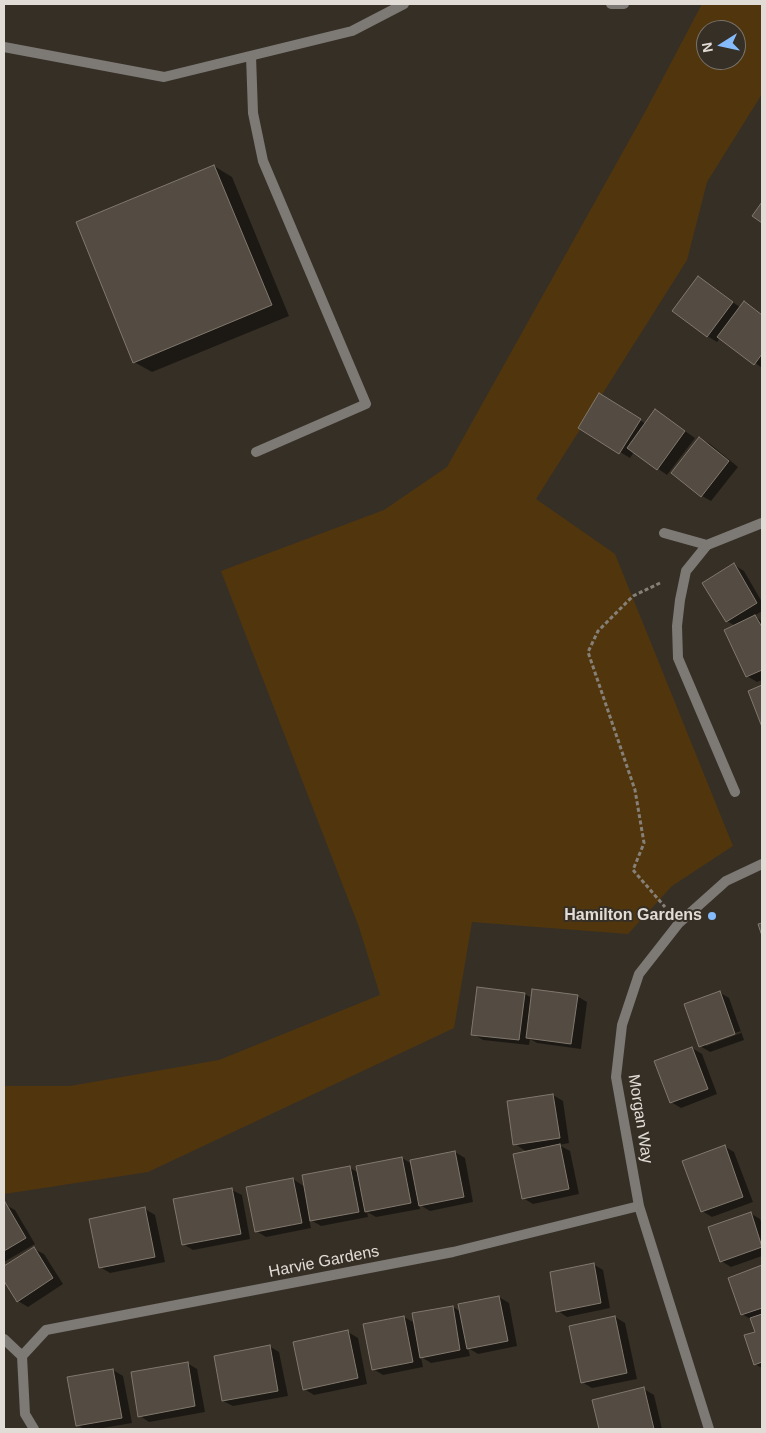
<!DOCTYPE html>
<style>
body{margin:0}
#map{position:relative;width:766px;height:1433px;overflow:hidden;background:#362f26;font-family:Helvetica,sans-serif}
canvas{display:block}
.frame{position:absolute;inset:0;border:5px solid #e1dcd6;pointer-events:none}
.north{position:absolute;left:696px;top:20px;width:50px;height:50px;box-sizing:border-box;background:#362f26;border:1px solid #7a746c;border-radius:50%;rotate:260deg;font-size:14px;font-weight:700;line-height:20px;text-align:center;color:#e1dcd6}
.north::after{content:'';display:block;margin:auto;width:18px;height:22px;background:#85bbfb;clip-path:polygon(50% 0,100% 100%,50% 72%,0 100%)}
</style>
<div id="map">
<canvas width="766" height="1433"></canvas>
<div class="frame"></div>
<div class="north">N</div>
</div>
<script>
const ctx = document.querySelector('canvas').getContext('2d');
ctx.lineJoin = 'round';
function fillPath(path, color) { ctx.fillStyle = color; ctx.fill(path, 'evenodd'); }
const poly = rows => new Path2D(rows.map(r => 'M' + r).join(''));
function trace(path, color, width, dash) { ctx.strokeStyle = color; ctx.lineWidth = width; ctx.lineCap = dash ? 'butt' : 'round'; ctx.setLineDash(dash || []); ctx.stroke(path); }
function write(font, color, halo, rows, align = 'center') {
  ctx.font = font + ' Helvetica,sans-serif'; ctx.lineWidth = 4; ctx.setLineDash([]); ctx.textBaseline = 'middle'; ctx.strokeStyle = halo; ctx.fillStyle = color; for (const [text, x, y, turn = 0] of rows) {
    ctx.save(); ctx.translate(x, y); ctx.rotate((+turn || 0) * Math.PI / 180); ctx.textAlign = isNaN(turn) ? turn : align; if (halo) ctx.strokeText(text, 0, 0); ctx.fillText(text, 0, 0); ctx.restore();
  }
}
fillPath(poly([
 [702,4,762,4,762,94,707,182,687,260,536,499,615,554,733,846,672,886,628,934,472,922,454,1028,148,1172,4,1194,4,1086,70,1086,219,1060,380,995,359,927,221,571,384,510,447,467,644,114],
 [706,30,736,30,736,60,706,60]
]), '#51360d');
fillPath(poly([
 [214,166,232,177,289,316,152,372,134,362],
 [698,277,741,308,744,303,762,315,762,368,721,337,717,342,707,336],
 [610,401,646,424,656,411,695,438,667,475,634,452,630,458,580,428],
 [700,439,710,444,738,467,711,501,702,496],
 [734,565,744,571,762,602,762,611,754,616,762,621,762,680,757,682,747,676,726,631,735,626,727,621],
 [719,992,729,998,744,1040,710,1052,700,1046],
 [741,1031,741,1033,706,1046,706,1043],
 [525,994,532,998,577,996,587,1002,581,1049,537,1043,530,1039,529,1045,483,1040,473,1034],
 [692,1048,702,1054,717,1094,681,1108,671,1102],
 [553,1095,563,1101,569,1143,559,1145,570,1151,579,1194,533,1204,523,1198,527,1152,515,1144],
 [724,1146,734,1152,753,1202,712,1217,702,1211],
 [455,1152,465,1158,473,1202,430,1211,420,1205,420,1209,376,1217,367,1212,368,1217,321,1226,309,1219,311,1228,266,1237,256,1231,293,1179,305,1187,350,1168,359,1173,402,1158,412,1164],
 [232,1190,242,1195,250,1239,193,1250,183,1244],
 [4,1204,15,1210,35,1244,4,1262],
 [145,1209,155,1215,165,1262,110,1273,100,1267],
 [750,1213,760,1219,762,1224,762,1256,731,1267,721,1261],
 [34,1249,44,1254,63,1284,28,1307,18,1301,4,1279,4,1268],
 [593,1264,603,1270,610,1308,567,1317,558,1311],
 [762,1266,762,1368,755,1364,756,1332,752,1320,742,1314,729,1278],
 [499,1297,509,1303,517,1346,478,1354,468,1348,470,1356,431,1363,421,1357,423,1367,383,1375,373,1369,404,1317,415,1323,453,1307,461,1312],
 [615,1317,625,1323,637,1379,592,1388,582,1382],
 [348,1332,358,1338,367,1384,314,1395,304,1389],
 [269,1346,279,1352,288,1396,233,1406,223,1401],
 [187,1363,197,1369,205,1412,149,1422,140,1416],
 [113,1370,123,1376,132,1423,97,1429,84,1429,77,1425],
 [644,1389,654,1395,662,1429,600,1429,593,1400]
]), '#0007');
const building = poly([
 [214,165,272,305,133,363,76,222,214,165],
 [762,202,762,223,752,216,762,202],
 [698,276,733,302,707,337,672,311,698,276],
 [744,301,762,315,762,354,754,365,717,337,744,301],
 [599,393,641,419,619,454,578,428,599,393],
 [655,409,685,431,657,470,627,448,655,409],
 [699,437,729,461,701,497,671,473,699,437],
 [734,563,757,603,726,622,702,583,734,563],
 [755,615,762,627,762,670,746,677,724,630,755,615],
 [762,685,762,727,748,691,762,685],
 [762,923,762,936,758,924,762,923],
 [477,987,525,993,519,1040,471,1035,477,987],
 [532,989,578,995,571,1044,526,1038,532,989],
 [720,991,735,1034,699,1047,684,1004,720,991],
 [692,1047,708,1089,670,1103,654,1061,692,1047],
 [553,1094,560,1138,513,1145,507,1101,553,1094],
 [560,1144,569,1189,522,1199,513,1154,560,1144],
 [725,1145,743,1197,701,1212,682,1161,725,1145],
 [455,1151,464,1197,419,1206,410,1160,455,1151],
 [402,1157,411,1203,365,1212,356,1166,402,1157],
 [350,1166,359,1212,310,1221,302,1175,350,1166],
 [293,1178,302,1223,255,1232,246,1187,293,1178],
 [232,1188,241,1234,182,1245,173,1199,232,1188],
 [5,1202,26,1238,4,1251,4,1203,5,1202],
 [145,1207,155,1257,99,1268,89,1219,145,1207],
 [751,1212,762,1247,720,1262,708,1227,751,1212],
 [34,1247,53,1278,17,1302,4,1281,4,1266,34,1247],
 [594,1263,601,1303,556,1312,550,1272,594,1263],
 [762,1265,762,1308,741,1315,728,1278,762,1265],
 [499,1296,508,1341,467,1349,458,1304,499,1296],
 [453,1306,460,1350,420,1358,412,1313,453,1306],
 [762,1314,762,1362,754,1365,744,1335,755,1332,750,1318,762,1314],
 [404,1316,413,1362,372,1370,363,1324,404,1316],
 [615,1316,627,1373,581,1383,569,1326,615,1316],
 [348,1330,358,1378,303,1390,293,1342,348,1330],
 [270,1345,278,1391,222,1401,214,1356,270,1345],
 [188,1362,195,1406,138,1417,131,1372,188,1362],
 [113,1369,122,1418,76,1426,67,1377,113,1369],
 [644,1387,654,1429,599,1429,592,1400,644,1387]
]);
fillPath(building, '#544c42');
trace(building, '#80786d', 1);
trace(poly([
 [660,583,633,596,598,631,588,652,635,790,644,843,633,870,665,907]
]), '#868078', 3, [4, 2.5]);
trace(poly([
 [611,4,624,4],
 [4,47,164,77,352,31,404,4],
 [251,56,253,113,263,161,366,404,256,452],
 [707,545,686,571,680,600,677,626,678,658,735,792]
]), '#7d7975', 10);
trace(poly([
 [664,533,707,545,762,523],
 [4,1339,22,1356],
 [34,1429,25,1414,22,1356,46,1330,453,1252,639,1206],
 [709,1429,639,1206,616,1077,622,1025,639,974,679,923,726,881,762,864]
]), '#7d7975', 10);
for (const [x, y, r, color] of [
 [712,916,5,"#85bbfb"]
]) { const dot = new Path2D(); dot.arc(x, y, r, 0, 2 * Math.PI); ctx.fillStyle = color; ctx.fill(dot); trace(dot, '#362f26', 2); }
write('bold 16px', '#e1dcd6', '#362f26', [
 ["Hamilton Gardens",702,916]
], 'right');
write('16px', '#e1dcd6', '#362f26', [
 ["Morgan Way",640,1119,81],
 ["Harvie Gardens",324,1262,-11]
]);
</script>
